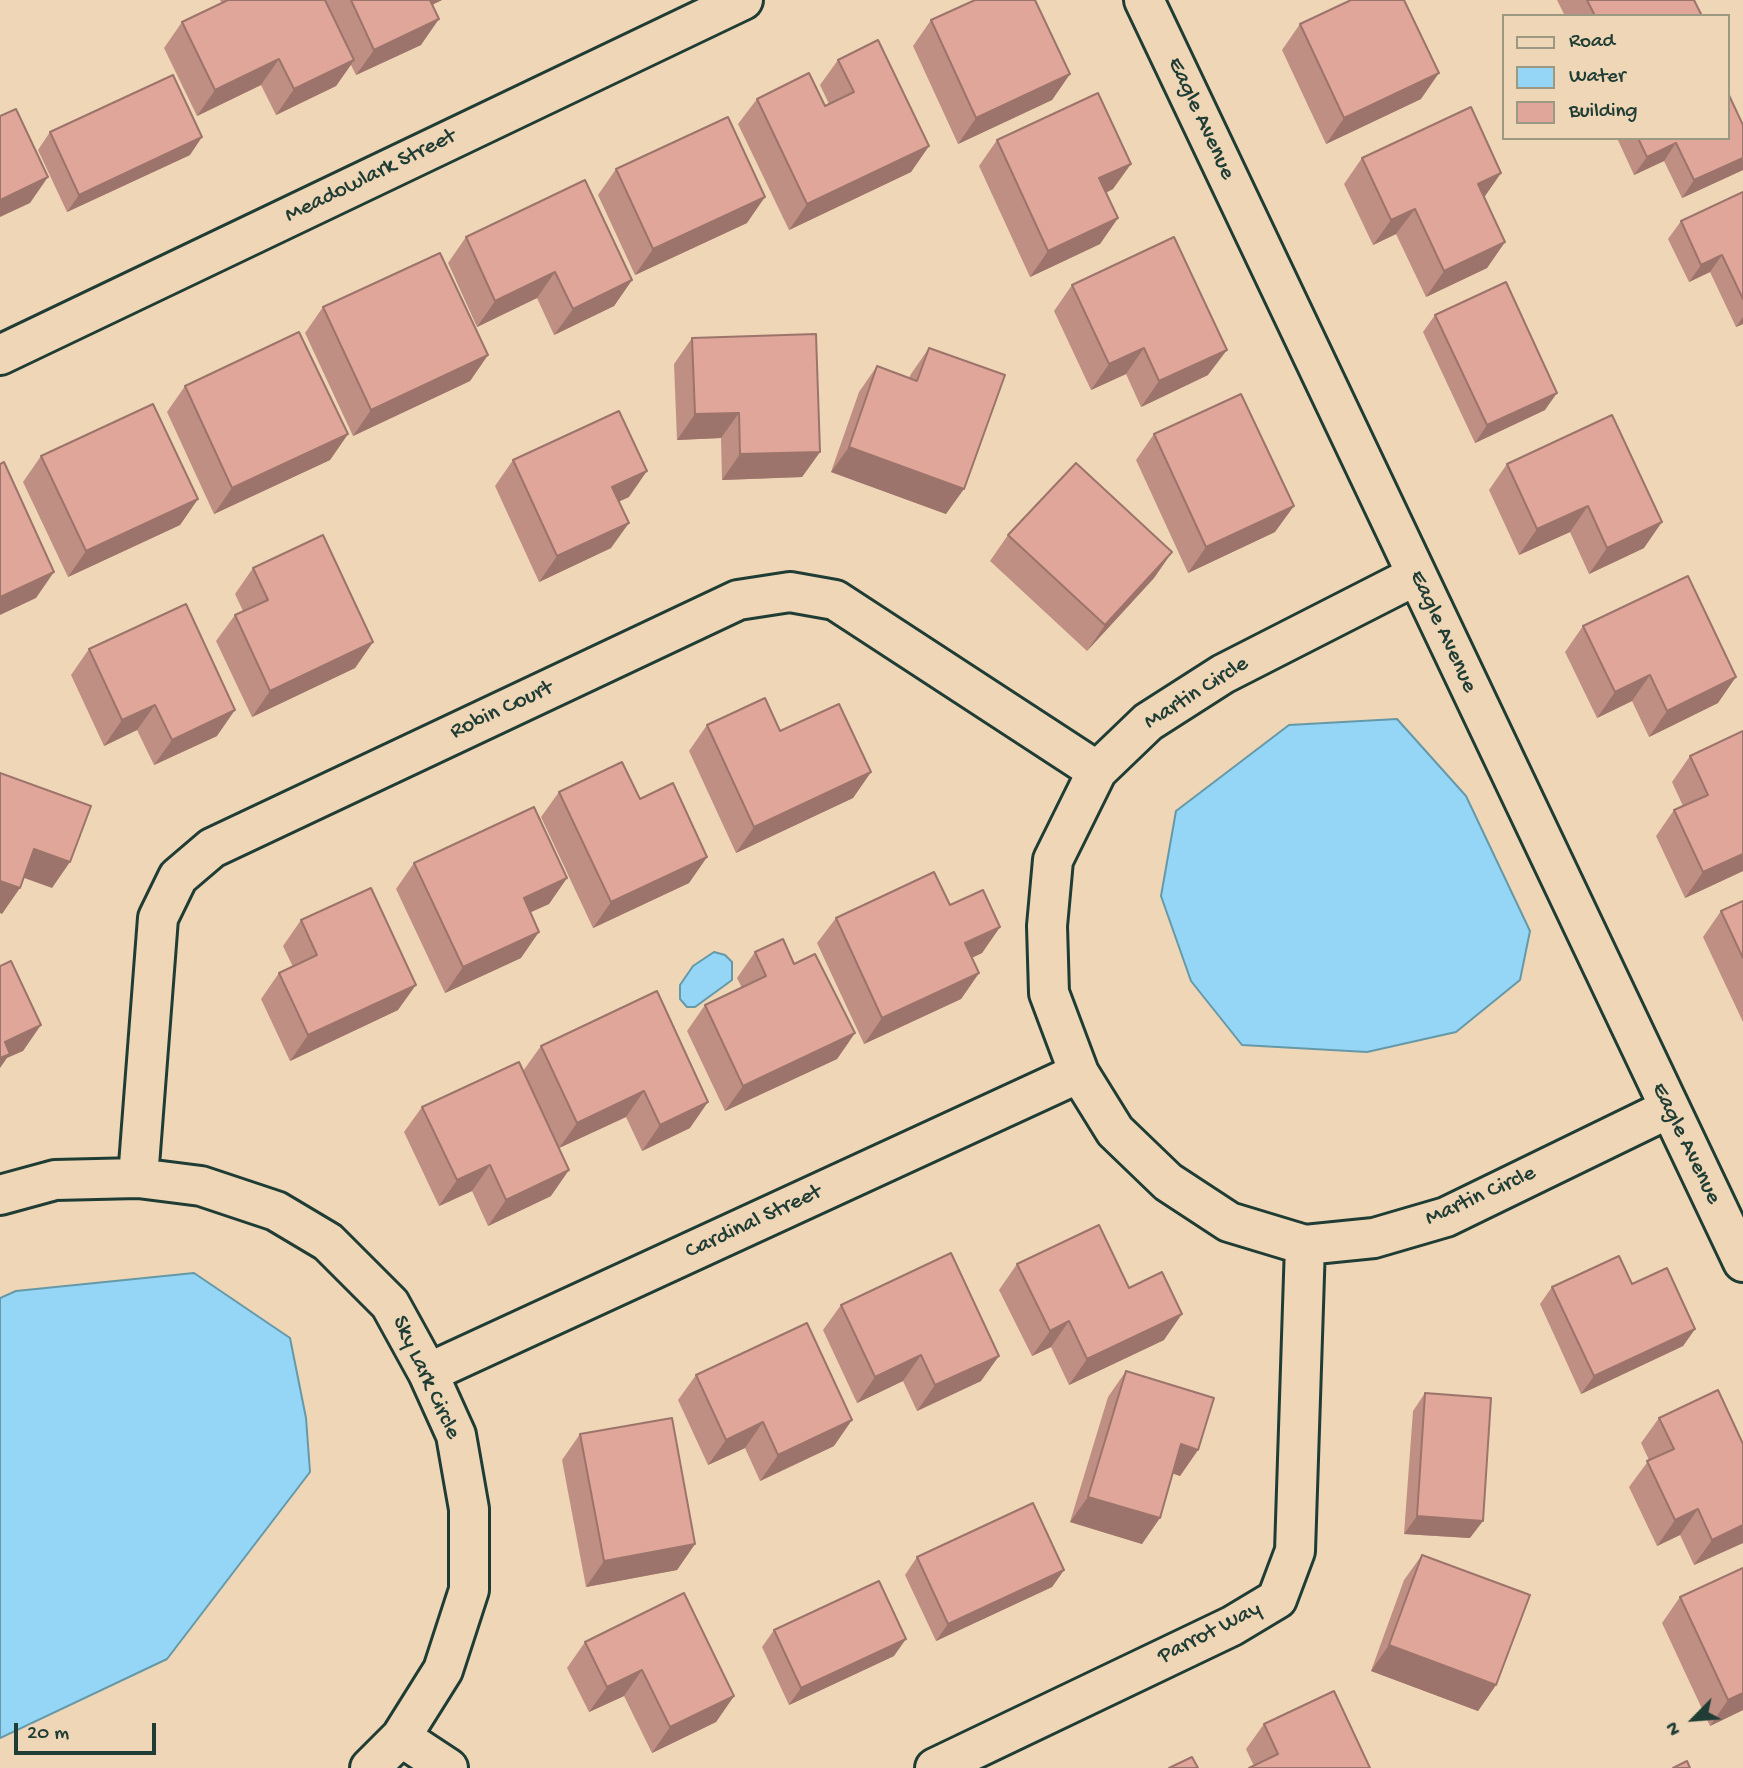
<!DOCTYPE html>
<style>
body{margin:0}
#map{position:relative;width:1743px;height:1768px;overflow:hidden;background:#eed6b6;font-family:"Gochi Hand",sans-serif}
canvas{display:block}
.legend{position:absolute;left:1502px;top:14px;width:228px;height:126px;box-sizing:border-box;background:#eed6b6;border:2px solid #9b9982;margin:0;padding:9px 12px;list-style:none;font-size:21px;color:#1f3d34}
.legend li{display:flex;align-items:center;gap:14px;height:35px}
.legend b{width:35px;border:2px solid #9b9982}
.north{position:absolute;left:1659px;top:1684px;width:70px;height:70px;-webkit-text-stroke:5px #eed6b6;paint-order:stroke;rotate:245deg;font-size:19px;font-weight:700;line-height:28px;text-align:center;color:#1f3d34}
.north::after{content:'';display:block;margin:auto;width:24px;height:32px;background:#1f3d34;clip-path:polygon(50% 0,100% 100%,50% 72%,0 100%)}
.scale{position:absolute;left:14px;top:1723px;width:142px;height:32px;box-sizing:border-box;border:4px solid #1f3d34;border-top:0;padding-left:9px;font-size:21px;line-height:24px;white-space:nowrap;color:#1f3d34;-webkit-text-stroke:5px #eed6b6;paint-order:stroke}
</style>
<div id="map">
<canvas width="1743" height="1768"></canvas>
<ul class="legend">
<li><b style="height:9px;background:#eed6b6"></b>Road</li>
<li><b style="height:19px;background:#95d6f6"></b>Water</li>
<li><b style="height:19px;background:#dfa699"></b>Building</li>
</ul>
<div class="north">N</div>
<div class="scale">20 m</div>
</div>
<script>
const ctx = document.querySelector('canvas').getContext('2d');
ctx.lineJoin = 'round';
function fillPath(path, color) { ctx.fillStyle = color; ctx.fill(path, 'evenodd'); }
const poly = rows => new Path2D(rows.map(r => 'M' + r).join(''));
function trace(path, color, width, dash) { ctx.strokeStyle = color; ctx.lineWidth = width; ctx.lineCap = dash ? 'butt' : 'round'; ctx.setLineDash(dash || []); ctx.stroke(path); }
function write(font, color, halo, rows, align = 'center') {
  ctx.font = font + ' "Gochi Hand",sans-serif'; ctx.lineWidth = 5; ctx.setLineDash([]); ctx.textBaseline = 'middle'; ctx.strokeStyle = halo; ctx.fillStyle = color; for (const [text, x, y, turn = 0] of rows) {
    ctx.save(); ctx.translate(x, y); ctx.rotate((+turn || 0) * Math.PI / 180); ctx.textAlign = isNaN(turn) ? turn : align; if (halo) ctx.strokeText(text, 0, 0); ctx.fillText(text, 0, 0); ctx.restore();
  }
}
const water = poly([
 [1397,719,1466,796,1530,931,1520,980,1456,1032,1367,1052,1242,1045,1191,981,1161,896,1176,811,1289,725,1397,719],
 [714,952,725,955,732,962,732,980,695,1007,687,1007,680,999,680,985,693,966,714,952],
 [194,1273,290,1338,306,1418,310,1472,167,1659,0,1738,0,1298,16,1291,194,1273]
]);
fillPath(water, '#95d6f6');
trace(water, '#6699a8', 2);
const street = poly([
 [1144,0,1743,1262],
 [0,355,743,0],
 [1415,576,1223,674,1148,722,1097,771,1053,860,1047,926,1049,993,1079,1073,1115,1131,1168,1182,1229,1222,1305,1245,1374,1238,1446,1217,1668,1109],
 [138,1178,158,918,178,877,212,848,738,600,790,592,835,600,1097,771],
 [0,1195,55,1180,138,1178,201,1186,276,1211,328,1242,390,1304,428,1373,456,1435,469,1509,469,1590,443,1670,401,1737,370,1768],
 [428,1373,1079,1073],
 [401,1737,448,1768],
 [935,1768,1232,1626,1277,1599,1295,1551,1305,1245]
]);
trace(street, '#1f3d34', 44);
trace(street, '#eed6b6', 38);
fillPath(poly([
 [220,0,442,0,432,5,421,45,356,75,351,65,336,86,276,115,261,85,197,116,164,48,182,22,222,3],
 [1557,0,1694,0,1700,16,1565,16],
 [931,20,1070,74,1052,100,958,144,913,46],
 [1300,24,1421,99,1326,144,1282,50],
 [838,60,929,146,911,172,789,230,738,124,757,99,825,106,829,104,820,85],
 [1743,125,1743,170,1682,198,1664,161,1634,175,1617,138,1727,138],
 [50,132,190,155,67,212,38,150],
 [997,140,1113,189,1106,193,1118,218,1100,244,1030,277,979,166],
 [1362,158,1501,173,1484,197,1505,242,1487,268,1426,297,1396,234,1373,245,1344,184],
 [616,169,747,223,635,275,598,195],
 [1743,192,1743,324,1736,327,1710,272,1689,282,1668,239,1681,221],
 [466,237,632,280,614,306,554,335,537,298,477,327,448,263],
 [1072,285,1208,375,1141,407,1126,374,1091,390,1054,311],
 [323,307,488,355,470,381,353,436,305,333],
 [1435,315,1545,410,1475,443,1423,332],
 [692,338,820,452,802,477,722,480,721,438,677,440,674,364],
 [929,348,946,514,831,472,859,392,877,366,909,378,911,374],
 [185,386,348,434,330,460,214,514,167,412],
 [1612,415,1644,548,1589,574,1570,532,1519,555,1489,490,1507,464],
 [1154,434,1275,532,1188,573,1136,460],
 [41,456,198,499,180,525,68,577,23,482],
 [513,460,629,497,619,501,611,548,539,582,495,486],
 [1008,535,1172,552,1154,578,1087,651,990,561],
 [253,568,373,642,355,668,252,717,216,641,235,615,243,611,235,594],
 [1583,626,1718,703,1649,737,1632,701,1597,718,1565,652],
 [89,649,217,736,154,765,137,730,104,746,71,675],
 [707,725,780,731,871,772,853,798,736,853,689,751],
 [1690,756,1743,871,1685,898,1656,836,1674,810,1683,806,1672,782],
 [559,792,640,799,707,857,689,883,593,928,541,817],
 [414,863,567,878,549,904,530,912,521,958,445,993,396,889],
 [1743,901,1743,1022,1703,937,1721,911],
 [950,905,1000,927,982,953,972,958,979,973,961,999,864,1044,817,943,836,918],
 [301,920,398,1010,290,1061,261,999,279,973,293,967,283,946],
 [755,952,794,964,855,1033,837,1059,725,1111,687,1031,705,1005,742,988,737,978],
 [657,991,690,1128,642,1151,626,1117,559,1148,523,1071,541,1046],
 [422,1107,551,1196,488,1226,472,1191,439,1206,404,1132],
 [1017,1264,1129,1288,1164,1340,1069,1385,1051,1347,1032,1356,999,1290],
 [1632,1284,1695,1329,1683,1346,1581,1394,1540,1304,1552,1287],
 [841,1305,981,1381,917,1411,903,1381,857,1403,823,1330],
 [1126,1371,1198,1450,1180,1476,1173,1473,1142,1544,1070,1522,1108,1397],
 [696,1375,834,1446,760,1481,745,1448,708,1465,678,1400],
 [1425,1393,1470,1538,1404,1534,1413,1411],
 [1659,1418,1743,1444,1743,1543,1694,1565,1680,1535,1657,1546,1629,1487,1649,1460,1641,1443],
 [580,1434,695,1544,677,1570,586,1587,562,1460],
 [1422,1555,1496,1685,1478,1711,1371,1671,1404,1580],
 [917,1557,1064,1570,1052,1587,936,1641,905,1575],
 [1743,1568,1743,1710,1710,1726,1662,1623,1680,1597],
 [774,1630,894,1656,789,1705,762,1647],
 [585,1642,734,1696,716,1722,652,1753,624,1696,589,1712,567,1668],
 [1264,1724,1370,1768,1254,1766,1246,1749]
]), '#c08f84');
fillPath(poly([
 [419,0,442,0,408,16],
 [439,19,421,45,356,75,374,50],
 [279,59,261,85,197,116,215,90],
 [354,60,336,86,276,115,294,89],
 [1439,73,1421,99,1326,144,1344,118],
 [1070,74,1052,100,958,144,976,118],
 [202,137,190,155,67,212,79,195],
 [1676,143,1664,161,1634,175,1647,157],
 [929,146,911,172,789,230,807,204],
 [1743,158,1743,170,1682,198,1694,180],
 [1131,164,1113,189,1081,204,1099,178],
 [1501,173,1483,199,1478,184],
 [48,177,30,203,0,217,0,200],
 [765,197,747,223,635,275,653,249],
 [1415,209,1396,234,1373,245,1391,220],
 [1118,218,1100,244,1030,277,1048,251],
 [1505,242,1487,268,1426,297,1444,271],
 [1722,255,1710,272,1689,282,1701,265],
 [555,272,537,298,477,327,495,301],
 [632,280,614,306,554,335,573,309],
 [1743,317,1743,324,1736,327],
 [1144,348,1126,374,1091,390,1109,364],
 [1227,350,1208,375,1141,407,1159,381],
 [488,355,470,381,353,436,371,410],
 [1557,393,1545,410,1475,443,1487,425],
 [739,413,721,438,677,440,695,414],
 [348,434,330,460,214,514,232,488],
 [849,447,964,489,946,514,831,472],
 [820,452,802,477,722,480,740,454],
 [647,471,629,497,594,513,612,487],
 [198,499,180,525,68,577,86,551],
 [1294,506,1275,532,1188,573,1206,547],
 [1588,506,1570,532,1519,555,1537,529],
 [1662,522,1644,548,1589,574,1607,548],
 [629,523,611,548,539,582,557,556],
 [1172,552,1154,578,1087,651,1105,625],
 [54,572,36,598,0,615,0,597],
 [373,642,355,668,252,717,270,691],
 [1650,675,1632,701,1597,718,1615,692],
 [1736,677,1718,703,1649,737,1667,711],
 [155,705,137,730,104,746,122,720],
 [235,710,217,736,154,765,172,740],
 [871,772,853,798,736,853,754,827],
 [34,849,70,862,52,888,16,875],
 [1743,854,1743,871,1685,898,1703,872],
 [707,857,689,883,593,928,611,902],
 [567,878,549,904,505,924,524,898],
 [0,881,20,888,2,914,0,913],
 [1000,927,982,953,947,969,965,943],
 [539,932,521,958,445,993,463,967],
 [979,973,961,999,864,1044,882,1018],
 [416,985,398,1010,290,1061,308,1035],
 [41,1025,23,1051,7,1058,0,1068,0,1048,5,1042],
 [855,1033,837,1059,725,1111,743,1086],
 [644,1091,626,1117,559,1148,577,1123],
 [708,1102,690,1128,642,1151,660,1125],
 [490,1165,472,1191,439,1206,457,1180],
 [569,1170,551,1196,488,1226,506,1200],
 [1182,1314,1164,1340,1069,1385,1087,1359],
 [1069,1321,1051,1347,1032,1356,1050,1331],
 [1695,1329,1683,1346,1581,1394,1594,1376],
 [921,1355,903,1381,857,1403,875,1377],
 [999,1356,981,1381,917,1411,935,1385],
 [852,1420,834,1446,760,1481,778,1455],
 [763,1422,745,1448,708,1465,726,1440],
 [1181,1444,1198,1450,1180,1476,1163,1470],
 [1088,1497,1160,1518,1142,1544,1070,1522],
 [1698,1509,1680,1535,1657,1546,1675,1520],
 [1417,1516,1483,1521,1470,1538,1404,1534],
 [1743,1525,1743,1543,1694,1565,1712,1540],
 [695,1544,677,1570,586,1587,604,1561],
 [1064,1570,1052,1587,936,1641,948,1624],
 [906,1639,894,1656,789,1705,801,1688],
 [1389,1645,1496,1685,1478,1711,1371,1671],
 [642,1670,624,1696,589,1712,607,1687],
 [1743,1693,1743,1710,1710,1726,1728,1700],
 [734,1696,716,1722,652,1753,670,1727]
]), '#9c746b');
const building = poly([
 [228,0,325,0,354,60,294,89,279,59,215,90,182,22,228,0],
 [351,0,430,0,439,19,374,50,351,0],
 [975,0,1035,0,1070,74,976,118,931,20,975,0],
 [1351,0,1404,0,1439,73,1344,118,1300,24,1351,0],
 [1587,0,1694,0,1701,14,1698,16,1595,16,1587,0],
 [878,40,929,146,807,204,757,99,809,73,825,106,854,92,838,60,878,40],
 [173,75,202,137,79,195,50,132,173,75],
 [1727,91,1743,125,1743,158,1694,180,1676,143,1647,157,1638,138,1727,138,1727,91],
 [1098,93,1131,164,1099,178,1118,218,1048,251,997,140,1098,93],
 [1471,107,1501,173,1478,184,1505,242,1444,271,1415,209,1391,220,1362,158,1471,107],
 [16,109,48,177,0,200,0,116,16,109],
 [728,117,765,197,653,249,616,169,728,117],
 [585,180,632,280,573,309,555,272,495,301,466,237,585,180],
 [1743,192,1743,299,1722,255,1701,265,1681,221,1743,192],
 [1174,237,1227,350,1159,381,1144,348,1109,364,1072,285,1174,237],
 [440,253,488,355,371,410,323,307,440,253],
 [1506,282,1557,393,1487,425,1435,315,1506,282],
 [299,332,348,434,232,488,185,386,299,332],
 [816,334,820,452,740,454,739,413,695,414,692,338,816,334],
 [929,348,1005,375,964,489,849,447,877,366,917,381,929,348],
 [1241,394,1294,506,1206,547,1154,434,1241,394],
 [153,404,198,499,86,551,41,456,153,404],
 [619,411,647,471,612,487,629,523,557,556,513,460,619,411],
 [1612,415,1662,522,1607,548,1588,506,1537,529,1507,464,1612,415],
 [4,462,54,572,0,597,0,464,4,462],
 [1076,463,1172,552,1105,625,1008,535,1076,463],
 [323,535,373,642,270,691,235,615,268,600,253,568,323,535],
 [1688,576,1736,677,1667,711,1650,675,1615,692,1583,626,1688,576],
 [186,604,235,710,172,740,155,705,122,720,89,649,186,604],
 [765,698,780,731,839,704,871,772,754,827,707,725,765,698],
 [1743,731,1743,854,1703,872,1674,810,1708,795,1690,756,1743,731],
 [622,762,640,799,673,783,707,857,611,902,559,792,622,762],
 [0,773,91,806,70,862,34,849,20,888,0,881,0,773],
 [534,807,567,878,524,898,539,932,463,967,414,863,534,807],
 [934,872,950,905,983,890,1000,927,965,943,979,973,882,1018,836,918,934,872],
 [371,888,416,985,308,1035,279,973,317,955,301,920,371,888],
 [1743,901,1743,958,1721,911,1743,901],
 [783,939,794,964,815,954,855,1033,743,1086,705,1005,766,976,755,952,783,939],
 [11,961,41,1025,5,1042,10,1054,0,1058,0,966,11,961],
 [657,991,708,1102,660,1125,644,1091,577,1123,541,1046,657,991],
 [519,1062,569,1170,506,1200,490,1165,457,1180,422,1107,519,1062],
 [1099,1225,1129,1288,1162,1272,1182,1314,1087,1359,1069,1321,1050,1331,1017,1264,1099,1225],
 [951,1253,999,1356,935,1385,921,1355,875,1377,841,1305,951,1253],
 [1619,1256,1632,1284,1667,1268,1695,1329,1594,1376,1552,1287,1619,1256],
 [807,1323,852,1420,778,1455,763,1422,726,1440,696,1375,807,1323],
 [1126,1371,1214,1398,1198,1450,1181,1444,1160,1518,1088,1497,1126,1371],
 [1718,1390,1743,1444,1743,1525,1712,1540,1698,1509,1675,1520,1647,1461,1674,1449,1659,1418,1718,1390],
 [1425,1393,1491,1398,1483,1521,1417,1516,1425,1393],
 [672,1418,695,1544,604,1561,580,1434,672,1418],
 [1033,1503,1064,1570,948,1624,917,1557,1033,1503],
 [1422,1555,1530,1595,1496,1685,1389,1645,1422,1555],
 [1743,1568,1743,1693,1728,1700,1680,1597,1743,1568],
 [879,1581,906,1639,801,1688,774,1630,879,1581],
 [684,1593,734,1696,670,1727,642,1670,607,1687,585,1642,684,1593],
 [1334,1691,1370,1768,1249,1768,1278,1754,1264,1724,1334,1691],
 [1192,1757,1198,1768,1169,1768,1192,1757],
 [1687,1761,1690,1768,1673,1768,1687,1761]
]);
fillPath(building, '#dfa699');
trace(building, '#9c746b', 2);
write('23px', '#1f3d34', '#eed6b6', [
 ["Eagle Avenue",1200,119,65],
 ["Meadowlark Street",371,177,-26],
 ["Eagle Avenue",1442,632,65],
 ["Martin Circle",1197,694,-32],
 ["Robin Court",502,711,-25],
 ["Eagle Avenue",1685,1144,64],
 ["Martin Circle",1481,1197,-24],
 ["Cardinal Street",754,1223,-25],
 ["Sky Lark Circle",425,1378,65],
 ["Parrot Way",1210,1634,-27]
]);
</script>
